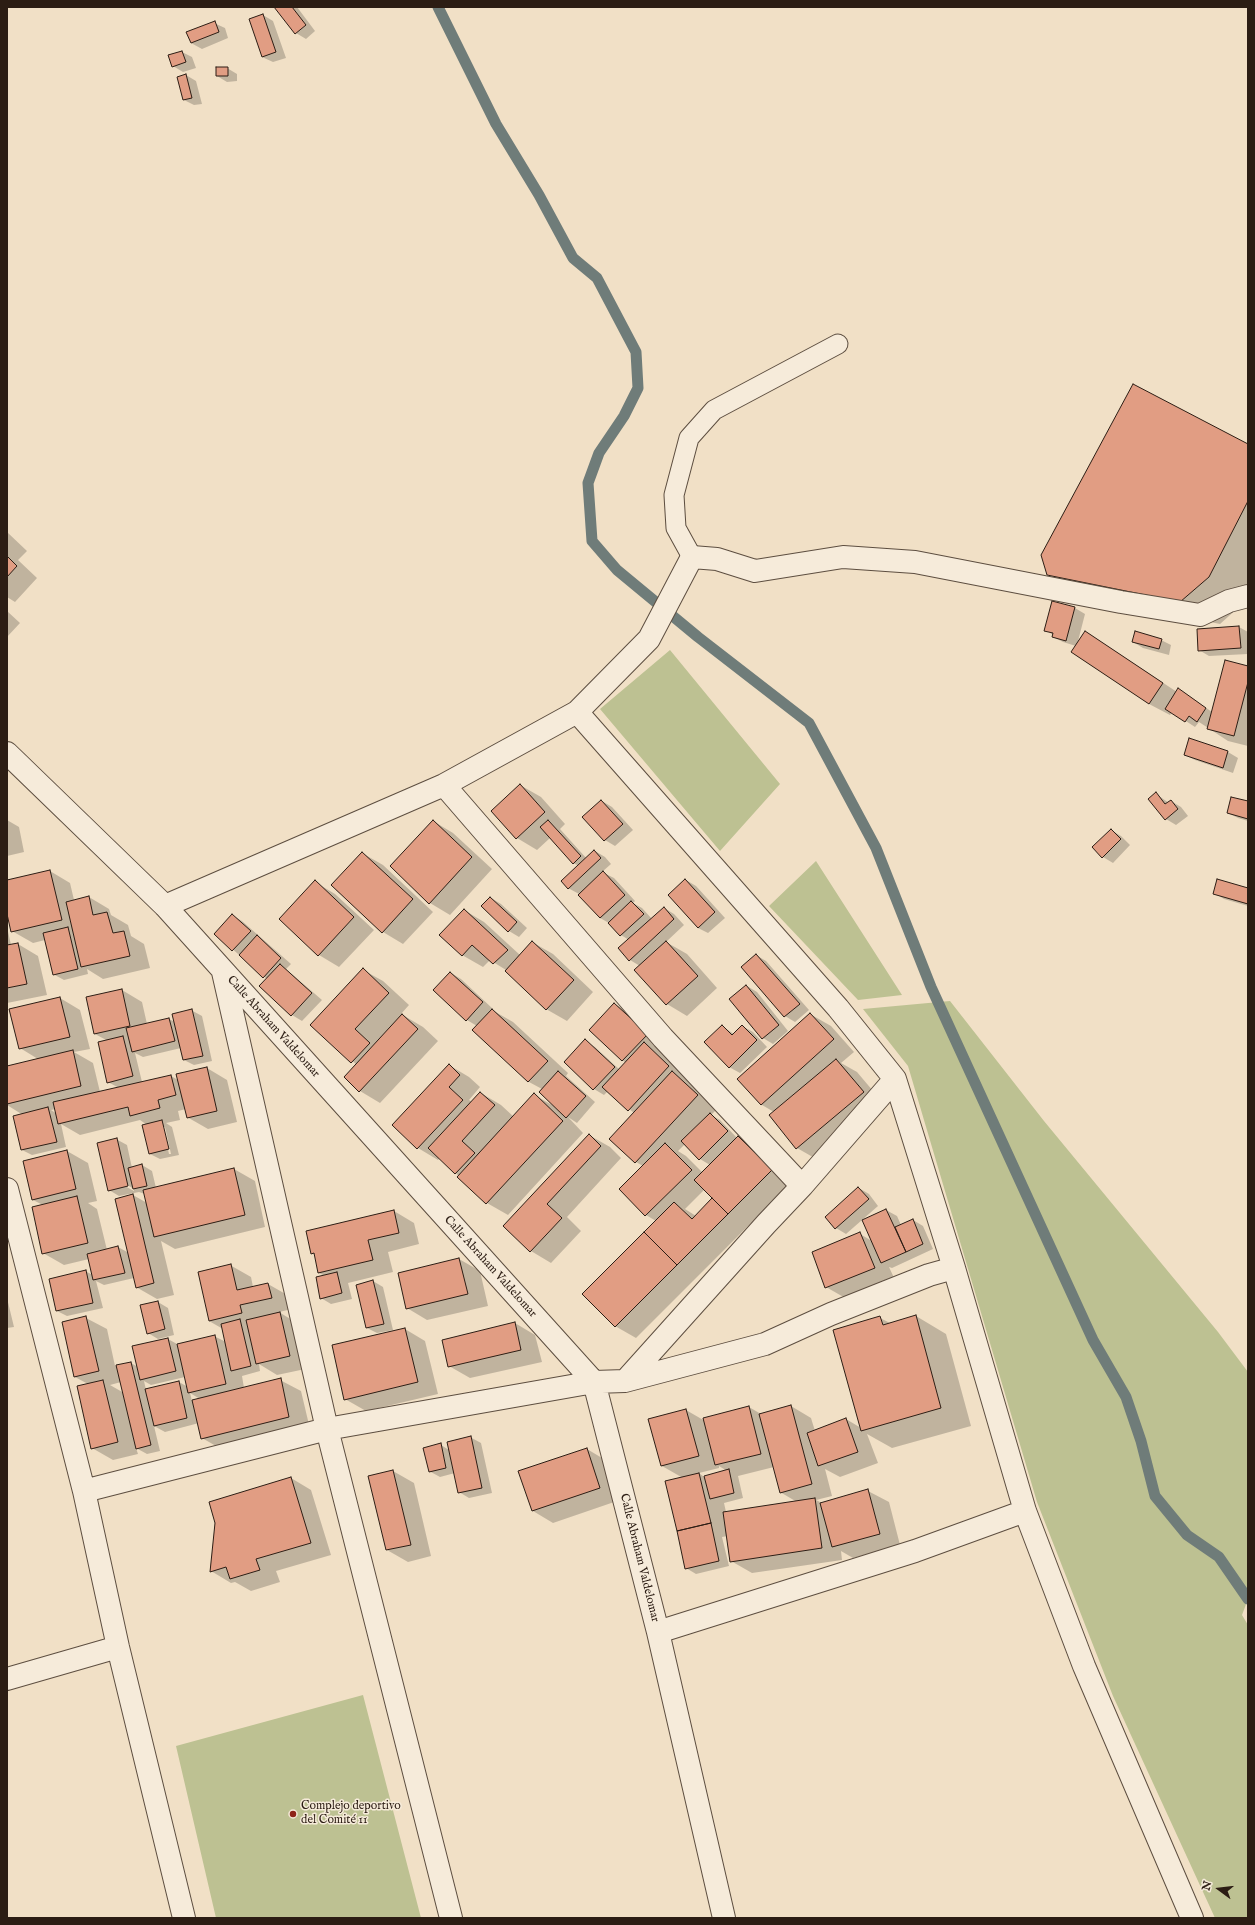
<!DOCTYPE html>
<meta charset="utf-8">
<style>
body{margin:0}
#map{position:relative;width:1255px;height:1925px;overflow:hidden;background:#f1e0c6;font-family:"IM FELL English",serif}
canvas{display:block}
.frame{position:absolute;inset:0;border:8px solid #2c1d14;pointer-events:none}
.north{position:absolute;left:1199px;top:1869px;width:40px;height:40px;-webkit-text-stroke:3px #f6ebda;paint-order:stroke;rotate:285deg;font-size:11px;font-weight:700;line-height:16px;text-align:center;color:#2c1d14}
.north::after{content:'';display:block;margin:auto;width:14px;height:18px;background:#2c1d14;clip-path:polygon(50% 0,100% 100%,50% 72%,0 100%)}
</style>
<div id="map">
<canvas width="1255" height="1925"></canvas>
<div class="frame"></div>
<div class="north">N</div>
</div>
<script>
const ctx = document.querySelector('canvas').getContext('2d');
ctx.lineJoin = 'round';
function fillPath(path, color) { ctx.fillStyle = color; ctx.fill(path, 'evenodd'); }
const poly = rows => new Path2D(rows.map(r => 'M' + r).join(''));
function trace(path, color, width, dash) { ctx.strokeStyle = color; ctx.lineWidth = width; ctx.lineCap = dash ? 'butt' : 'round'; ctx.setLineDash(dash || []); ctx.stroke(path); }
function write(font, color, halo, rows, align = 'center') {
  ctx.font = font + ' "IM FELL English",serif'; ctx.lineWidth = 3; ctx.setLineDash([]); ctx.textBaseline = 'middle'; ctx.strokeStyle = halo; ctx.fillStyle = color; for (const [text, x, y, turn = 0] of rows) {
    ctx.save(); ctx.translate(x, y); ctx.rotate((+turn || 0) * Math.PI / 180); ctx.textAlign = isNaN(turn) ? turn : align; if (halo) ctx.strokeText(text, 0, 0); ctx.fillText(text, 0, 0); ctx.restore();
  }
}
fillPath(poly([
 [670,650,780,784,720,851,600,709],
 [816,861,902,995,858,1000,769,906],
 [950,1001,1044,1121,1218,1332,1248,1372,1248,1599,1242,1615,1248,1625,1248,1918,1215,1918,1113,1696,1037,1502,908,1066,863,1009],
 [363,1695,421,1918,216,1918,176,1746]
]), '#bdc192');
fillPath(poly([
 [275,7,297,7,315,31,306,39,296,33],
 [263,15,273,21,286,58,273,62,262,57],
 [214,23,225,28,228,38,202,49,191,43],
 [182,52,192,57,196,68,183,72,173,66],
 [227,68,237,74,237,81,227,82,217,76],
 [186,75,196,81,202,104,194,105,184,100],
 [1248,445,1248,599,1220,624,1088,597,1048,574],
 [7,532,27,551,18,560,37,578,15,602,7,597],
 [1053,602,1075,608,1085,614,1077,645,1086,632,1177,692,1189,696,1212,712,1248,667,1248,746,1228,741,1199,722,1195,727,1172,712,1170,715,1149,704,1076,646,1063,642,1053,637,1053,635,1046,630],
 [7,611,20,623,7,637],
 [1239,627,1248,632,1248,654,1209,656,1199,650,1198,630],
 [1161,640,1171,645,1169,655,1143,648,1133,642],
 [1190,740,1228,752,1238,758,1233,773,1195,760,1185,755],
 [520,785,541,797,565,824,560,829,587,859,595,851,605,857,611,864,602,872,614,878,635,901,633,903,642,908,652,919,664,908,674,914,684,925,666,942,687,954,717,988,687,1016,667,1004,640,966,630,960,629,940,621,935,609,923,600,918,579,894,568,888,579,866,573,863,550,838,537,850,517,838],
 [1156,794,1169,803,1171,801,1181,807,1188,816,1176,825,1166,819,1149,799],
 [602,801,612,807,633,830,615,846,605,840],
 [1248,802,1248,821,1238,818,1228,813],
 [7,820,19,827,24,852,7,856],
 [433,821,453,833,492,869,450,915,430,903],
 [1111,830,1121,836,1130,845,1113,863,1103,857],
 [362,853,383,865,433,912,403,944,383,932],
 [50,871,70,883,74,900,89,897,109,909,111,915,128,925,131,936,144,944,150,968,103,979,87,969,88,974,64,980,53,974,45,940,33,943,12,931,7,910,7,881],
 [686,880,696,886,725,918,708,933,698,928],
 [315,882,335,894,374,930,339,967,319,955],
 [1248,889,1248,906,1224,899,1214,893],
 [491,898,501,904,527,928,519,937,509,931],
 [464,910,484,922,520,955,532,942,553,954,593,992,567,1021,546,1009,506,970,490,960,483,967,462,955],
 [232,915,242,921,291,964,286,969,322,1000,302,1021,292,1015,267,979,215,934],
 [7,927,11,945,18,944,38,956,47,995,7,1003],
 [756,955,766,961,809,1010,795,1022,785,1016,742,967],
 [363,970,383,981,409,1005,401,1014,423,1027,438,1041,380,1103,360,1091,357,1065,312,1025],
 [451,973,461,979,493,1009,492,1010,513,1022,568,1073,566,1076,595,1102,577,1123,568,1117,583,1133,508,1215,487,1203,440,1158,438,1160,418,1148,393,1125,449,1065,469,1077,480,1087,469,1100,472,1102,481,1093,501,1105,514,1117,534,1095,554,1106,542,1089,529,1082,474,1030,477,1026,467,1020,435,990],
 [747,986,757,992,788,1031,773,1044,763,1038],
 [122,990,142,1002,147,1024,169,1019,175,1022,191,1010,202,1016,212,1061,194,1065,184,1060,181,1048,143,1057,135,1053,142,1082,171,1076,178,1080,207,1068,227,1080,237,1122,208,1129,187,1117,186,1109,178,1111,180,1120,166,1123,172,1127,179,1155,160,1159,150,1154,147,1125,140,1120,80,1135,61,1124,66,1147,32,1155,22,1150,23,1115,7,1105,7,1067,38,1059,20,1048,60,998,80,1010,90,1049,74,1052,93,1063,100,1092,119,1088,108,1082,108,1041,95,1034],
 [56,1109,57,1114,51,1110],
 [163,1127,165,1127,171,1154,169,1154],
 [615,1004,635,1016,668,1046,661,1053,689,1079,687,1081,718,1108,711,1115,720,1120,737,1138,759,1149,792,1182,636,1338,615,1326,656,1221,646,1215,620,1189,643,1166,636,1162,611,1138,634,1113,608,1091,604,1095,594,1089,565,1062,585,1041,595,1047,620,1070,626,1063,622,1060],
 [685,1144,700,1159,710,1165,703,1173,686,1156,678,1151],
 [705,1189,714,1198,696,1216,685,1209],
 [810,1014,831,1026,854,1052,841,1063,857,1072,884,1104,818,1160,797,1148,774,1112,762,1105,739,1079],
 [722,1026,734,1034,742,1026,753,1032,767,1047,740,1073,729,1067],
 [589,1135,610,1147,621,1158,567,1217,581,1231,551,1263,531,1251,505,1226],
 [116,1139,127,1145,132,1168,142,1165,152,1171,156,1188,234,1169,255,1181,265,1227,175,1249,161,1241,174,1295,157,1299,136,1287,134,1278,104,1285,96,1281,103,1308,67,1316,57,1311,85,1271,93,1275,89,1259,64,1265,43,1253,43,1205,33,1200,67,1151,88,1163,97,1201,88,1203,97,1209,107,1250,118,1247,129,1253,133,1195,147,1203,145,1194,139,1192,119,1196,109,1190],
 [124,1183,134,1189,134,1191,123,1185],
 [859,1188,869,1194,878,1206,846,1234,836,1228],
 [886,1210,897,1216,901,1225,913,1220,923,1226,933,1249,892,1268,889,1267,895,1280,847,1299,826,1287,860,1234,872,1241],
 [394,1211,414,1223,419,1244,388,1252,393,1272,348,1283,352,1299,331,1304,321,1298,325,1276,319,1273,315,1255,312,1253],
 [459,1259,480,1271,488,1306,427,1320,407,1308],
 [230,1265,251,1277,253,1287,268,1284,289,1296,292,1309,279,1312,300,1325,310,1368,277,1375,259,1364,260,1371,242,1376,244,1388,280,1380,301,1391,310,1429,223,1450,202,1438,199,1423,165,1432,154,1426,160,1451,147,1454,136,1448,138,1454,113,1460,92,1448,88,1384,75,1377,86,1318,107,1329,115,1366,131,1363,138,1367,168,1339,177,1344,214,1336,226,1342,223,1329,209,1321],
 [185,1377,188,1387,179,1382,146,1390,144,1381,151,1385],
 [121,1382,124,1393,110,1385],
 [190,1393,200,1399,192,1401],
 [373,1281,383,1287,393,1330,377,1333,367,1328],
 [7,1298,14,1327,7,1328],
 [158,1302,168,1308,174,1335,158,1339,148,1333],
 [916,1316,946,1334,971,1426,892,1448,867,1434,878,1463,840,1477,825,1469,832,1496,816,1500,822,1503,868,1491,889,1502,900,1545,853,1558,841,1551,842,1560,752,1573,731,1561,728,1536,722,1537,729,1566,696,1574,686,1568,683,1478,662,1466,649,1420,686,1410,705,1421,749,1407,761,1414,791,1406,811,1418,815,1431,846,1419,861,1428,880,1318,890,1323],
 [719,1466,727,1471,704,1477,699,1473,719,1468],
 [774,1467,780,1492,797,1502,726,1512,724,1503,743,1498,738,1476],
 [515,1323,535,1335,542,1362,470,1378,449,1366],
 [405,1329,425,1341,438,1394,366,1411,345,1399],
 [470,1437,481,1443,492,1493,469,1498,459,1492,455,1473,440,1477,429,1471,441,1445,449,1450],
 [587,1449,607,1461,620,1500,553,1523,533,1511],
 [393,1471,414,1483,431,1556,408,1562,387,1550,370,1477],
 [291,1478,311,1490,331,1555,276,1571,280,1582,251,1591,235,1582,231,1583,211,1571]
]), '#0003');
trace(poly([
 [438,7,496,124,539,195,573,258,597,278,636,352,638,388,624,416,599,453,588,483,592,541,617,570,698,637,809,723,876,848,931,987,1093,1340,1126,1397,1141,1441,1155,1496,1187,1535,1219,1557,1248,1599]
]), '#6f7c79', 11);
const building = poly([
 [274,7,292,7,306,25,295,34,274,7],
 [263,14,276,52,262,57,249,19,263,14],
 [215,21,219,32,191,43,186,32,215,21],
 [182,51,186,62,172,67,168,55,182,51],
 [216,67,228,67,228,76,216,76,216,67],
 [186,74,192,98,183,100,177,77,186,74],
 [1133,384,1248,444,1248,501,1209,577,1180,602,1047,575,1041,555,1133,384],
 [7,556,17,566,7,577,7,556],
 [1052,601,1075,607,1066,641,1052,637,1053,633,1044,631,1052,601],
 [1239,626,1241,648,1198,651,1197,629,1239,626],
 [1085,631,1163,683,1149,704,1071,652,1085,631],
 [1135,631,1162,639,1159,649,1132,642,1135,631],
 [1225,660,1248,666,1248,682,1234,736,1207,729,1225,660],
 [1178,688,1206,708,1197,722,1189,716,1185,722,1165,709,1178,688],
 [1189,738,1228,751,1223,768,1184,755,1189,738],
 [520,784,545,812,516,839,491,811,520,784],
 [1156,792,1165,804,1171,800,1178,809,1165,820,1148,799,1156,792],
 [1231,797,1248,801,1248,819,1227,813,1231,797],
 [601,800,623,824,604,841,582,817,601,800],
 [433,820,472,857,429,904,390,866,433,820],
 [548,820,581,856,573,864,540,827,548,820],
 [1111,829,1121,839,1102,858,1092,847,1111,829],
 [594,850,601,858,568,889,561,881,594,850],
 [362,852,413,899,382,933,331,885,362,852],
 [50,870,62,920,11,932,7,914,7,880,50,870],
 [603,871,625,895,600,918,578,895,603,871],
 [685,879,715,912,698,928,668,895,685,879],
 [1217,879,1248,888,1248,904,1213,894,1217,879],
 [315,880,354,917,318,956,279,919,315,880],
 [89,896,93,915,107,912,113,933,124,931,130,956,81,967,66,902,89,896],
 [490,897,517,922,508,932,481,906,490,897],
 [631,901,644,914,620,936,608,923,631,901],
 [664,907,674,919,629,961,618,948,664,907],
 [464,909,508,950,493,964,472,945,462,956,439,935,464,909],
 [232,914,251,931,232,951,214,934,232,914],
 [68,927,78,969,53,975,43,933,68,927],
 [257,935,281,958,263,978,239,955,257,935],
 [532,941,574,980,546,1010,505,971,532,941],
 [666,941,698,976,666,1005,634,970,666,941],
 [18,943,27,984,7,988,7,945,18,943],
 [756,954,800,1004,784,1017,741,967,756,954],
 [280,964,312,993,291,1016,259,986,280,964],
 [363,968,389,993,355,1029,370,1043,351,1063,310,1025,363,968],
 [450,972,483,1002,466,1021,433,990,450,972],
 [746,985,779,1025,762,1039,729,999,746,985],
 [122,989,130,1026,94,1034,86,997,122,989],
 [60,997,70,1037,19,1049,9,1009,60,997],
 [614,1003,648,1034,622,1061,589,1030,614,1003],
 [192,1009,203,1056,183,1060,172,1014,192,1009],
 [492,1009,548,1061,528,1082,472,1030,492,1009],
 [810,1013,834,1039,761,1105,737,1079,810,1013],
 [402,1014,418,1029,359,1092,344,1077,402,1014],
 [169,1018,175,1041,132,1052,126,1028,169,1018],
 [722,1025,732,1035,742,1025,757,1040,729,1068,704,1042,722,1025],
 [123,1036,133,1076,107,1083,98,1042,123,1036],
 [585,1039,615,1067,593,1090,564,1062,585,1039],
 [644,1042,669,1066,628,1111,602,1087,644,1042],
 [73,1050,81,1086,7,1104,7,1066,73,1050],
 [836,1059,864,1092,796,1149,769,1115,836,1059],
 [449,1064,460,1075,449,1087,463,1100,417,1149,392,1125,449,1064],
 [207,1067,217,1111,187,1118,176,1074,207,1067],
 [558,1071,586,1096,566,1118,539,1092,558,1071],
 [672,1071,698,1095,635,1163,609,1139,672,1071],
 [171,1075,176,1095,158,1100,160,1108,130,1116,128,1107,58,1124,53,1102,171,1075],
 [480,1092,495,1105,462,1141,475,1153,455,1174,428,1148,480,1092],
 [534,1093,563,1121,486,1204,457,1177,534,1093],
 [48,1107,57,1142,21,1150,13,1116,48,1107],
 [710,1113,728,1131,699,1160,681,1141,710,1113],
 [162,1120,169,1149,149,1154,142,1125,162,1120],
 [589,1134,601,1146,547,1204,562,1218,530,1252,503,1226,589,1134],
 [738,1136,772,1170,728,1214,694,1180,738,1136],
 [117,1138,128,1186,108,1191,97,1143,117,1138],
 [665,1143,692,1170,645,1216,619,1189,665,1143],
 [67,1150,76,1189,32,1200,23,1161,67,1150],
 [142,1164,147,1186,133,1189,128,1168,142,1164],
 [234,1168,245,1215,154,1237,143,1190,234,1168],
 [858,1187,869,1199,835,1229,825,1217,858,1187],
 [133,1194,154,1283,136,1288,115,1199,133,1194],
 [77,1196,88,1243,42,1254,32,1207,77,1196],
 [712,1198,728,1214,677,1265,644,1232,674,1202,692,1219,712,1198],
 [886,1209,906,1252,881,1263,862,1220,886,1209],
 [394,1210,399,1233,368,1240,373,1260,318,1273,314,1253,311,1254,306,1231,394,1210],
 [913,1219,923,1244,906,1252,895,1227,913,1219],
 [644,1232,677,1265,615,1327,582,1294,644,1232],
 [860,1232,875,1268,825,1288,812,1252,860,1232],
 [118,1246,125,1273,93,1280,87,1254,118,1246],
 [459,1258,468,1294,406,1309,398,1273,459,1258],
 [231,1264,237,1290,268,1283,272,1298,240,1305,242,1313,209,1321,198,1272,231,1264],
 [86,1270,93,1303,56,1311,49,1279,86,1270],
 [337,1272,342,1293,320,1299,316,1277,337,1272],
 [373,1280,384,1324,366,1328,356,1285,373,1280],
 [158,1301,165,1329,147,1334,140,1305,158,1301],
 [280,1312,290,1356,256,1364,246,1320,280,1312],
 [916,1315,941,1408,861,1431,833,1330,880,1316,883,1325,916,1315],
 [86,1316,99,1371,74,1377,62,1322,86,1316],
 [240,1319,251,1366,231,1371,221,1324,240,1319],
 [515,1322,521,1350,448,1367,442,1340,515,1322],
 [405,1328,418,1382,344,1400,332,1345,405,1328],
 [215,1335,226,1384,188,1393,177,1344,215,1335],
 [168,1338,176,1371,140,1380,132,1346,168,1338],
 [131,1362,151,1445,136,1449,116,1365,131,1362],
 [281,1378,289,1417,201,1439,192,1400,281,1378],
 [103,1380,118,1442,91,1449,77,1386,103,1380],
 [179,1381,187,1418,154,1426,145,1389,179,1381],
 [791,1405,812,1484,780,1493,759,1414,791,1405],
 [749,1406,761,1454,715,1465,703,1418,749,1406],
 [686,1409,699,1456,661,1466,648,1419,686,1409],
 [846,1418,858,1452,818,1466,807,1433,846,1418],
 [471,1436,482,1488,458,1493,447,1442,471,1436],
 [441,1443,446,1468,429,1472,423,1448,441,1443],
 [587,1448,600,1488,532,1511,518,1471,587,1448],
 [729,1469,734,1493,710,1499,704,1476,729,1469],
 [393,1470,411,1545,386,1550,368,1476,393,1470],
 [699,1473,711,1523,677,1531,665,1481,699,1473],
 [291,1477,311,1543,256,1559,260,1570,230,1579,226,1567,210,1572,215,1523,209,1502,291,1477],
 [868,1489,880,1534,832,1547,820,1503,868,1489],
 [815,1498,822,1548,730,1562,723,1512,815,1498],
 [711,1523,719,1561,685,1569,677,1531,711,1523]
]);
fillPath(building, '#e19d83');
trace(building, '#2c1d14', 1);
const lane = poly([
 [692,557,676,528,674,495,689,438,714,410,838,344]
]);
const street = poly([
 [7,753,165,906,594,1382,658,1632,724,1918],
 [444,785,663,1038,802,1186],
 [165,906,444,785,577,712,649,639,692,557,717,559,755,571,843,557,915,562,1121,602,1200,615,1229,601,1248,596],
 [223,972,327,1429,451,1918],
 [7,1189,84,1491,118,1647,184,1918],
 [954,1268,1025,1511,1084,1666,1192,1918],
 [625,1381,766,1224,802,1186,895,1079],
 [84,1491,327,1429,594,1382,625,1381,765,1344,831,1314,929,1275,954,1268,895,1079,838,1008,577,712],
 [658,1632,915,1551,1025,1511],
 [7,1679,118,1647]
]);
trace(lane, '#5d4e40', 21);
trace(street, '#5d4e40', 24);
trace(lane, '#f6ebda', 19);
trace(street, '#f6ebda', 22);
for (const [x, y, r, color] of [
 [293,1814,4,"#8f2418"]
]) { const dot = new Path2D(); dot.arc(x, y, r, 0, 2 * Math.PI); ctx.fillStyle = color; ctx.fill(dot); trace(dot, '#f6ebda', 1.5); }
write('12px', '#2c1d14', '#f6ebda', [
 ["Calle Abraham Valdelomar",273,1027,48],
 ["Calle Abraham Valdelomar",490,1267,48],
 ["Calle Abraham Valdelomar",639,1558,76]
]);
write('12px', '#2c1d14', '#f6ebda', [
 ["Complejo deportivo",301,1807],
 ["del Comité 11",301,1821]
], 'left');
</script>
